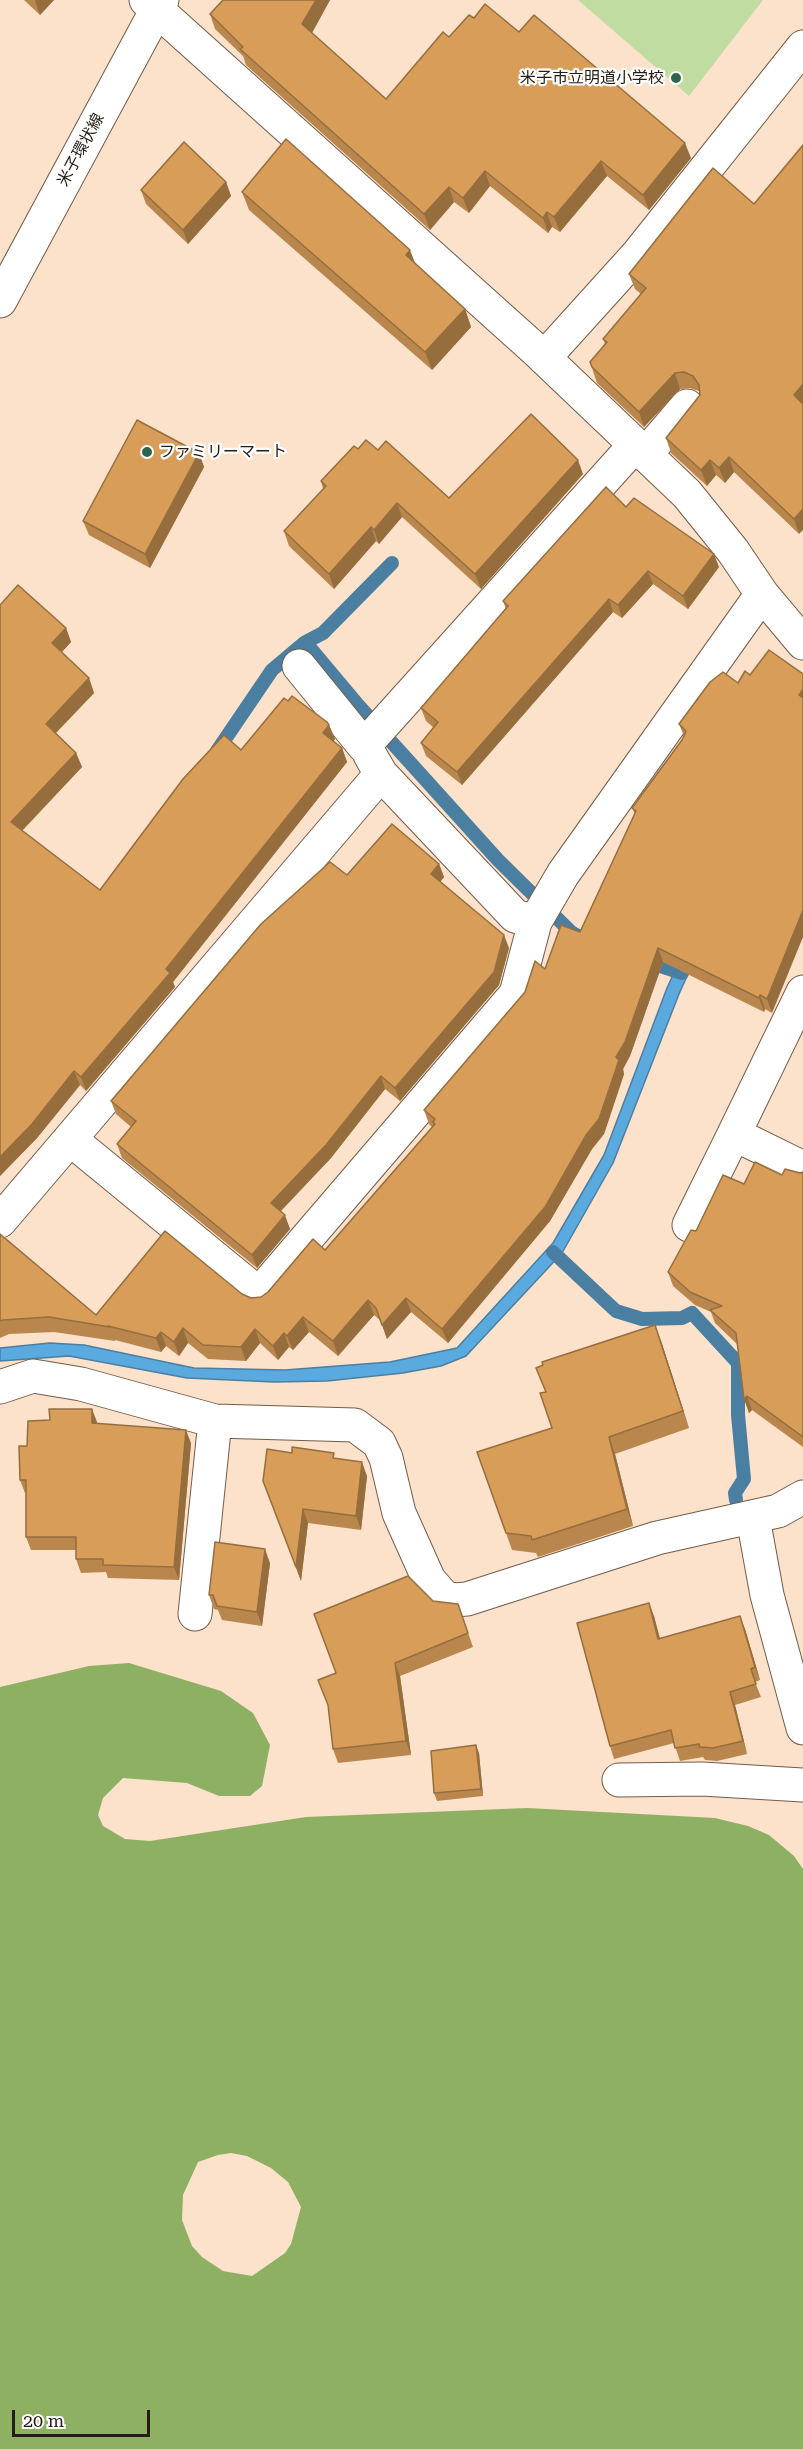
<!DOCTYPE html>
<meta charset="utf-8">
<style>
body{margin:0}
#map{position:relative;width:803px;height:2449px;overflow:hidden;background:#fce1cb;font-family:"Roboto Serif",serif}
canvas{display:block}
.scale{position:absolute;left:12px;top:2410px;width:138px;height:27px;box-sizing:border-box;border:3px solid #261c14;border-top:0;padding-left:8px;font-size:18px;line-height:21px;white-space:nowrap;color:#261c14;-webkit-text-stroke:4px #fff;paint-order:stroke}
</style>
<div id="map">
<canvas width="803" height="2449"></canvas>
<div class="scale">20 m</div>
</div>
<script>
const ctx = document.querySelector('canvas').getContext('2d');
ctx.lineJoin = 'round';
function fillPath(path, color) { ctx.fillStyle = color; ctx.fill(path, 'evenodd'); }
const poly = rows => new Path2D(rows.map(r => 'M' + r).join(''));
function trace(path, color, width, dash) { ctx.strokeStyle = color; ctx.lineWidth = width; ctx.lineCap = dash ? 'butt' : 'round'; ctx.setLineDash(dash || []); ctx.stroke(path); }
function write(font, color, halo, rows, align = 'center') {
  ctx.font = font + ' "Roboto Serif","Noto Sans JP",serif'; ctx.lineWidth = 4.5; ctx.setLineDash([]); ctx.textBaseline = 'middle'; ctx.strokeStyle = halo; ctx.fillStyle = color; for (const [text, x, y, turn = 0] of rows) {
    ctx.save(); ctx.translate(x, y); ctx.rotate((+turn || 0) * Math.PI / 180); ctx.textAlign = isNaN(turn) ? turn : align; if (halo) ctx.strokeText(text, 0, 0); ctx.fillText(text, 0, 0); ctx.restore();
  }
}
fillPath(poly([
 [578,0,763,0,689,96]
]), '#c0dca1');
fillPath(poly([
 [129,1663,221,1691,253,1713,270,1745,262,1786,250,1796,219,1796,187,1783,123,1778,103,1798,98,1815,103,1826,125,1839,150,1841,306,1817,527,1808,715,1818,748,1826,769,1835,794,1856,803,1869,803,2449,0,2449,0,1687,89,1666],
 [231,2153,247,2156,271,2168,288,2182,301,2207,291,2244,285,2253,252,2276,223,2271,202,2257,192,2246,182,2220,183,2195,198,2162,218,2155]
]), '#8eb063');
const water = poly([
 [712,890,724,894,679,994,613,1163,562,1253,466,1356,441,1366,403,1373,327,1381,274,1382,187,1378,69,1356,0,1361,0,1348,50,1343,84,1345,194,1368,285,1370,390,1362,457,1348,553,1243,604,1155,667,988,712,890]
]);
fillPath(water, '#5baadf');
trace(water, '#4b7fa2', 1.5);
trace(poly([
 [306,643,358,705,498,860,571,932,580,937],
 [217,751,272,670,304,643,323,633,392,563],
 [645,961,682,973],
 [553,1252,616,1311,642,1319,682,1318,692,1313,738,1363,738,1415,744,1479,735,1493,736,1500]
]), '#4b7fa2', 14);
const minor = poly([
 [146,0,538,352,687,494,733,551,762,594],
 [544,358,638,254,803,47],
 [645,455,687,406],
 [299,666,364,746,635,445],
 [370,755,381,774,515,916,535,922],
 [803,992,734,1134,803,1168],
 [70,1139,259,1294,516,994,535,922,563,874,762,594,803,643],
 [0,1221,381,774],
 [689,1225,734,1134],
 [0,1387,33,1376,81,1384,215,1421,355,1425,379,1443,386,1458,399,1513,429,1580,444,1597,454,1600,467,1599,657,1538,778,1511,803,1497],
 [753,1518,767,1595,803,1728],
 [195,1614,215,1421],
 [619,1780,702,1779,803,1785]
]);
const major = poly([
 [0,301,162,0]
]);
trace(minor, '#735c49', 35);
trace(major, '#735c49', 35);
trace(minor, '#fff', 33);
trace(major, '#fff', 33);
fillPath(poly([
 [24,0,54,0,40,15],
 [223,0,330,0,312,33,386,99,449,37,474,18,519,32,691,158,649,210,607,176,560,232,552,227,548,233,490,186,469,213,454,202,430,230,246,65,243,56,215,29,210,14],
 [713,168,799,534,734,472,725,483,716,475,707,486,671,453,666,438,700,395,699,391,690,388,680,389,644,427,597,383,590,362,605,344,603,339,641,294,635,289,629,274],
 [226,182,231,196,188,244,146,204,141,190],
 [242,192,415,263,465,309,471,327,432,370,249,210],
 [358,449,378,450,449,498,583,474,481,589,402,517,379,544,376,541,334,589,289,546,284,531,323,489,321,481],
 [199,453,204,467,150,568,89,535,83,521],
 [626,507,719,567,688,609,653,584,622,618,613,612,462,785,426,756,421,743,434,728,426,721,421,708,506,609,503,601],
 [0,605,66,628,71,642,62,652,89,678,94,693,56,733,76,753,82,767,22,831,100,890,241,750,329,725,335,739,333,741,342,748,347,762,173,982,175,987,86,1091,80,1085,37,1138,0,1176],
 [710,682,772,1013,765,1009,764,1012,663,962,630,1056,623,1069,624,1074,604,1134,592,1149,550,1221,448,1343,411,1312,387,1339,381,1321,374,1315,338,1356,309,1332,293,1350,289,1347,278,1360,260,1343,246,1361,208,1359,188,1343,179,1356,166,1346,161,1352,115,1340,115,1341,54,1332,9,1334,0,1338,0,1234,96,1315,242,1294,251,1298,261,1297,325,1250,432,1127,429,1124,424,1110,545,969,580,932,635,814,632,808,682,740,684,736,679,724],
 [439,864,444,877,440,882,509,948,499,985,400,1101,385,1089,331,1158,281,1211,290,1229,257,1268,122,1158,117,1144,131,1127,116,1114,111,1101,347,875],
 [803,1172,803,1447,752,1410,749,1413,737,1344,715,1323,711,1312,695,1305,673,1286,668,1272,696,1231,744,1184,782,1175],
 [661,1341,689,1428,615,1454,633,1526,538,1557,536,1553,512,1550,477,1452,552,1428,545,1392],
 [97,1423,191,1443,179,1580,108,1578,106,1572,81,1573,76,1559,76,1550,31,1550,26,1537,26,1493,25,1493,20,1480,27,1446],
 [336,1459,367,1476,361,1530,308,1523,301,1581,263,1481],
 [270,1563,262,1626,222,1620,218,1610,214,1609,209,1595],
 [433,1601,458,1604,473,1647,400,1676,411,1755,338,1763,333,1749,336,1673],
 [654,1616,660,1638,745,1629,760,1680,755,1682,761,1697,735,1705,747,1754,717,1761,705,1760,703,1757,680,1761,674,1743,614,1759,610,1746],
 [479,1753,483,1796,437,1801,434,1793]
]), '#b9874d');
fillPath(poly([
 [36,0,54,0,40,15,35,1],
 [316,0,330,0,308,40,302,24],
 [685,143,691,158,649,210,643,195],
 [601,161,607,176,560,232,554,217],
 [485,171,490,186,469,213,463,198],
 [226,182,231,196,188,244,183,230],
 [449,187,454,202,430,230,424,214],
 [547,212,552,227,548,233,543,218],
 [410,250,417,268,406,255],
 [465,309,471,327,432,370,425,352],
 [675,373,680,389,644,427,639,412],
 [803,384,803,405,794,395],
 [199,453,204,467,150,568,145,554],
 [729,457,734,472,725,483,719,468],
 [578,460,583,474,481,589,475,574],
 [710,460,716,475,707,486,701,470],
 [397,503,402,517,379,544,374,530],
 [803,509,803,530,799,534,794,519],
 [371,527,376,541,334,589,329,574],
 [714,554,719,567,688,609,683,596],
 [648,571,653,584,622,618,618,605],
 [609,599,613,612,462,785,457,772],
 [66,628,71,642,57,657,52,643],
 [89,678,94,693,51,738,46,724],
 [803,689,803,707,799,695],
 [329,725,335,739,328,747,323,733],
 [342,748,347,762,173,982,175,987,86,1091,81,1077],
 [76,753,82,767,16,837,11,822],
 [439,864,444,877,436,887,431,874],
 [803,910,803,937,772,1013,767,999],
 [504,935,509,948,499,985,400,1101,395,1088],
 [658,948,663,962,630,1056,623,1069,624,1074,604,1134,592,1149,550,1221,448,1343,442,1329,616,1057],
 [760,995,765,1009,764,1012,759,998],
 [74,1071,80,1085,37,1138,0,1176,0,1157],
 [381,1076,385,1089,331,1158,276,1216,271,1203],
 [285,1215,290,1229,257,1268,252,1255],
 [406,1298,411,1312,387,1339,382,1325],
 [368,1300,374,1315,338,1356,333,1341],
 [303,1317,309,1332,293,1350,287,1336],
 [655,1325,661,1341,689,1428,683,1411],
 [183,1328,188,1343,179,1356,174,1342],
 [255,1329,260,1343,246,1361,241,1347],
 [161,1332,166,1346,161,1352,156,1338],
 [284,1333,289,1347,278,1360,273,1346],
 [747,1396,752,1410,749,1413,744,1399],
 [92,1409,97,1422,97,1436,92,1423],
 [186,1430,191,1443,179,1580,174,1567],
 [609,1437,615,1454,633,1526,627,1509],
 [362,1462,367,1476,361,1530,356,1516],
 [303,1509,308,1523,301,1581,296,1567],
 [265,1549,270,1563,262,1626,257,1612],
 [649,1603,654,1616,663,1652,658,1639],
 [740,1616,745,1629,760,1680,755,1667],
 [395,1663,400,1676,411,1755,406,1741],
 [730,1692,735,1705,747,1754,743,1741],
 [476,1745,479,1753,483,1796,481,1789]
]), '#966e3e');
const building = poly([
 [223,0,316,0,302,24,386,99,443,32,449,37,469,15,474,18,485,4,519,32,534,15,685,143,643,195,601,161,554,217,547,212,543,218,485,171,463,198,449,187,424,214,240,49,243,47,210,14,223,0],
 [286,139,410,250,406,255,465,309,425,352,242,192,286,139],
 [184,142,226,182,183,230,141,190,184,142],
 [803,145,803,384,794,395,803,404,803,509,794,519,729,457,719,468,710,460,701,470,666,438,700,395,699,385,693,376,684,372,675,373,639,412,592,367,590,362,607,342,603,339,646,288,629,274,713,168,754,204,803,145],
 [531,414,578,460,475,574,397,503,374,530,371,527,329,574,284,531,326,486,321,481,354,446,358,449,366,440,378,450,386,441,449,498,531,414],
 [137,420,199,453,145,554,83,521,137,420],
 [606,487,626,507,634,498,714,554,683,596,648,571,618,605,609,599,457,772,421,743,438,722,421,708,508,606,503,601,606,487],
 [18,585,66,628,52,643,89,678,46,724,76,753,11,822,100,890,183,779,224,735,241,750,284,698,288,701,292,696,327,722,329,725,323,733,342,748,166,969,170,973,81,1077,74,1071,32,1124,0,1157,0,605,18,585],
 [769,650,803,674,803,689,799,695,803,698,803,910,767,999,760,995,759,998,658,948,625,1042,616,1057,619,1060,599,1119,586,1135,545,1207,442,1329,406,1298,382,1325,376,1308,368,1300,333,1341,303,1317,287,1336,284,1333,273,1346,255,1329,241,1347,203,1345,183,1328,174,1342,161,1332,156,1338,108,1326,110,1327,49,1317,3,1320,0,1321,0,1234,96,1315,165,1231,242,1294,251,1298,261,1297,268,1292,313,1239,325,1250,435,1124,433,1122,435,1119,424,1110,525,992,535,961,545,969,561,925,580,932,636,811,632,808,682,740,686,731,679,724,710,682,723,672,738,683,745,671,750,675,769,650],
 [392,824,439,864,431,874,504,935,494,972,395,1088,381,1076,326,1145,271,1203,285,1215,252,1255,117,1144,136,1121,111,1101,261,924,330,862,347,875,392,824],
 [755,1162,782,1175,785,1169,800,1173,803,1172,803,1437,747,1396,744,1399,736,1333,710,1310,722,1306,690,1292,668,1272,691,1230,696,1231,723,1175,744,1184,755,1162],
 [655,1325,683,1411,609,1437,627,1509,532,1540,531,1536,506,1533,477,1452,552,1428,540,1393,546,1392,536,1368,543,1365,542,1362,655,1325],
 [49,1409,92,1409,92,1423,186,1430,174,1567,103,1565,103,1559,76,1559,76,1537,26,1537,26,1480,20,1480,19,1446,27,1446,28,1421,50,1420,49,1409],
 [292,1447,334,1453,333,1458,362,1462,356,1516,303,1509,296,1567,263,1481,267,1449,292,1453,292,1447],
 [215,1542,265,1549,257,1612,217,1606,213,1595,209,1595,215,1542],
 [408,1576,433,1601,458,1604,468,1633,395,1663,406,1741,333,1749,328,1705,318,1680,336,1673,314,1614,408,1576],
 [649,1603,658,1639,740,1616,755,1667,751,1669,756,1684,730,1692,743,1741,713,1748,700,1747,699,1744,675,1748,671,1730,610,1746,577,1623,649,1603],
 [476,1745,481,1789,434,1793,431,1751,476,1745]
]);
fillPath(building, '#d79d59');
trace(building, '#966e3e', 1.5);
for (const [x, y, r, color] of [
 [676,78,6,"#2e654d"],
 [147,452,6,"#2e654d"]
]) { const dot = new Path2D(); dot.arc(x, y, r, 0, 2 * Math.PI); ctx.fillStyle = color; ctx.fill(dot); trace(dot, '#fff', 2); }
write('16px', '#261c14', '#fff', [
 ["米子市立明道小学校",664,78],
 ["ファミリーマート",159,452,"left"]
], 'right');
write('16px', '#261c14', '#fff', [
 ["米子環状線",81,150,-62]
]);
</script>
